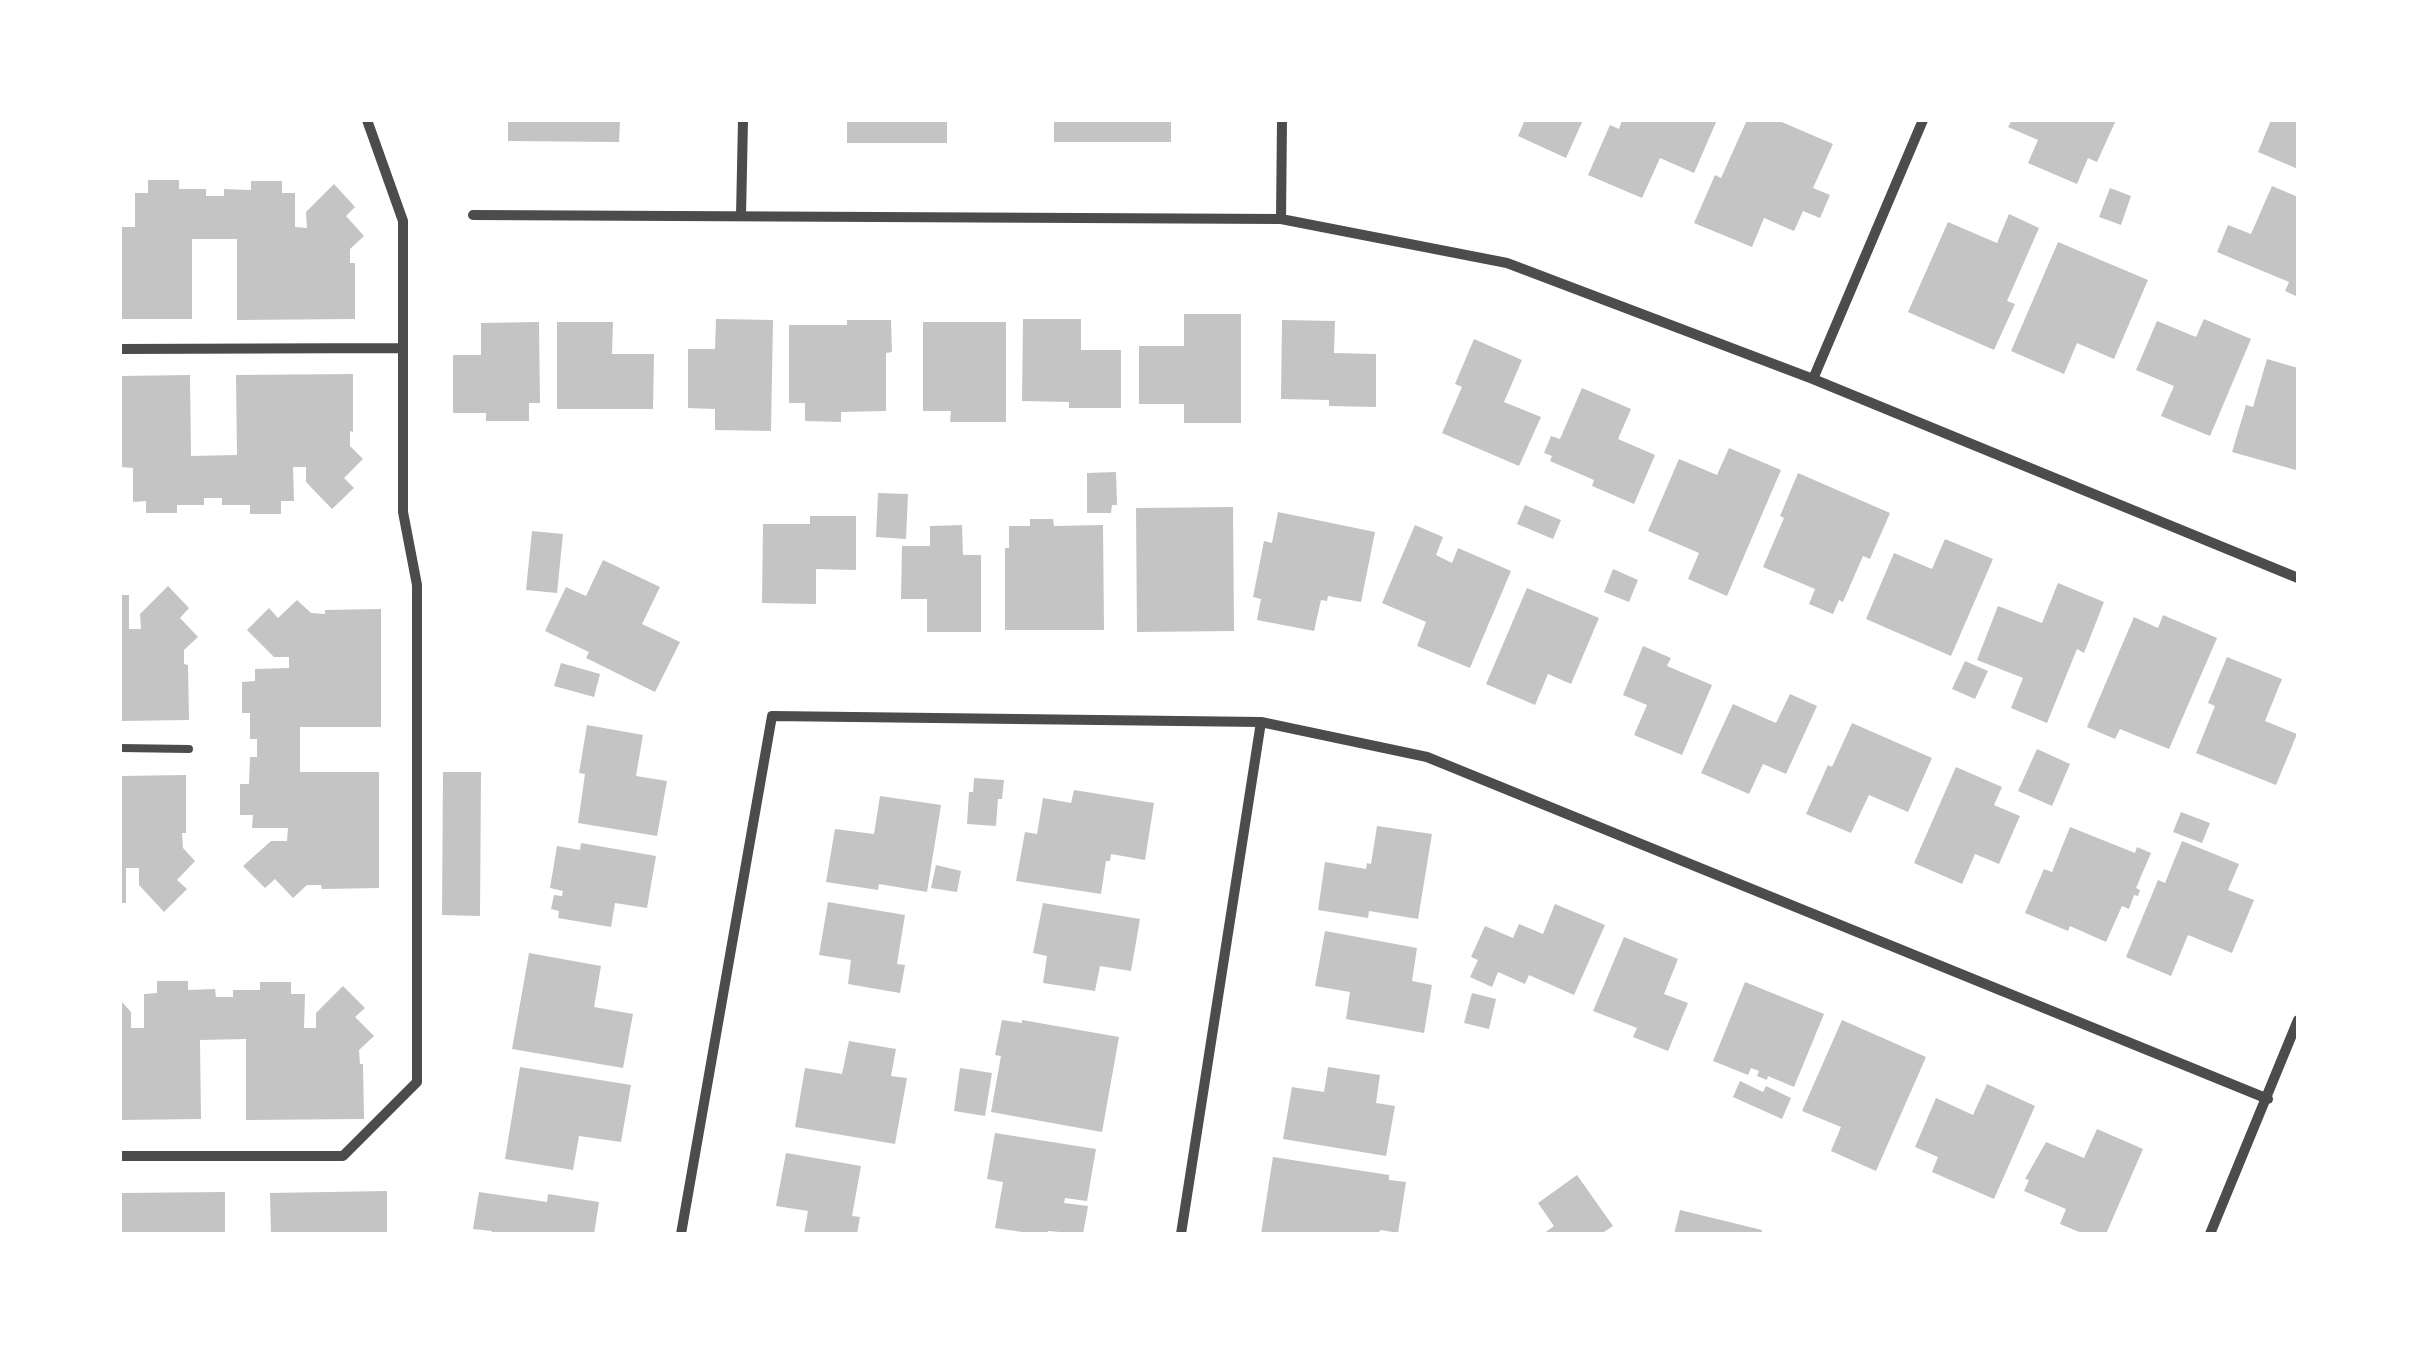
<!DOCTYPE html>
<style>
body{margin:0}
#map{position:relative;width:2418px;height:1354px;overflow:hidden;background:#fff;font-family:"Noto Sans",sans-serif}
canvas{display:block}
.frame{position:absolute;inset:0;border:122px solid #fff;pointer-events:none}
</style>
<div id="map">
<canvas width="2418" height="1354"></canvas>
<div class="frame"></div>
</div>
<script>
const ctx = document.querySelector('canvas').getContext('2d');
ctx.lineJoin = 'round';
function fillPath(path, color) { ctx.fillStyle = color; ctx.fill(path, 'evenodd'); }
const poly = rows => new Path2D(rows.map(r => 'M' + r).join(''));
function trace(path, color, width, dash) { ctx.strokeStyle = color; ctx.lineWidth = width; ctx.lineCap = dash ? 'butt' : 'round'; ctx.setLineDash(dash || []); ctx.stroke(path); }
fillPath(poly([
 [508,120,620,120,619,142,508,141],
 [847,120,947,120,947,143,847,143],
 [1054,120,1171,120,1171,142,1054,142],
 [1525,120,1583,120,1566,158,1518,136],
 [1622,120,1717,120,1694,173,1660,158,1642,198,1588,175,1610,125,1619,129],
 [1747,120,1777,120,1833,144,1813,188,1830,195,1820,218,1803,211,1794,231,1764,218,1752,247,1694,223,1715,175,1721,178],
 [2012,120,2116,120,2097,162,2088,158,2077,184,2028,163,2038,140,2008,127],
 [2271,120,2298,120,2298,169,2258,152],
 [148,180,179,180,179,189,206,189,206,196,224,196,224,189,251,190,251,181,282,181,282,193,295,193,295,227,307,228,306,212,334,184,355,207,346,216,364,236,350,249,350,263,355,263,355,319,237,320,237,239,192,239,192,319,120,319,120,227,135,227,135,193,148,193],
 [2272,186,2298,197,2298,297,2285,291,2289,282,2217,252,2228,225,2251,234],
 [2110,188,2131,196,2121,225,2099,217],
 [2009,214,2039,228,2007,301,2015,304,1994,350,1908,312,1948,222,1997,243],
 [2058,242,2148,280,2114,359,2077,343,2064,374,2011,351],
 [1184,314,1241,314,1241,423,1184,423,1184,404,1139,404,1139,346,1184,346],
 [716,319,773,320,771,431,715,430,715,409,688,408,688,349,715,349],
 [1023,319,1081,319,1081,350,1121,350,1121,408,1069,408,1069,402,1022,401],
 [2204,319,2251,339,2210,436,2161,416,2174,386,2136,370,2157,321,2196,337],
 [847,320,891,320,892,352,886,353,886,411,841,412,841,422,805,421,805,403,789,403,789,325,847,325],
 [1282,320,1335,321,1334,353,1376,354,1376,407,1329,406,1329,400,1281,399],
 [539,322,540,403,529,403,529,421,486,421,486,413,453,413,453,355,481,355,481,323],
 [557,322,613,322,612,354,654,354,653,409,557,409],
 [923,322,1006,322,1006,422,950,422,951,411,923,411],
 [1474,339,1522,360,1504,402,1541,417,1519,466,1442,433,1462,387,1455,384],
 [2267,359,2298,368,2296,470,2232,452,2246,405,2253,407],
 [353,374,353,432,350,431,350,446,363,459,344,478,354,488,332,509,306,482,306,467,293,467,294,501,281,501,281,514,250,514,250,505,222,505,222,498,204,498,204,505,177,505,177,513,146,513,146,501,133,502,133,468,120,467,120,376,190,375,191,456,237,455,236,375],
 [1582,388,1631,409,1618,439,1655,455,1634,504,1592,486,1594,480,1550,461,1552,456,1544,453,1551,436,1560,439],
 [1729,448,1781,470,1727,596,1688,579,1699,553,1648,531,1679,459,1717,475],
 [1116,472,1117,505,1112,505,1111,513,1087,513,1087,473],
 [1798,473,1890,513,1870,559,1863,556,1843,602,1839,600,1833,614,1809,604,1815,589,1763,567,1784,518,1780,516],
 [878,493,908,494,906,539,876,537],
 [1525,505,1561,520,1553,539,1517,524],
 [1233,507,1234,631,1137,632,1136,508],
 [1278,512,1375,532,1361,602,1328,596,1327,601,1321,600,1314,631,1257,620,1261,599,1253,597,1264,541,1272,543],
 [810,516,856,516,856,570,816,569,816,604,762,603,763,524,810,524],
 [1030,519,1053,519,1054,526,1103,525,1104,630,1005,630,1005,548,1009,548,1009,526,1030,526],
 [962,525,963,555,981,555,981,632,927,632,927,599,901,599,902,546,930,546,930,526],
 [1415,525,1443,537,1436,555,1452,563,1458,548,1511,571,1470,668,1417,646,1426,622,1382,603],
 [532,531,563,534,557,593,526,590],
 [1945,539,1993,559,1951,656,1866,619,1894,553,1932,569],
 [603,560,660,587,642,624,680,642,655,692,586,658,589,652,545,631,566,587,586,596],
 [1613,569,1638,580,1629,602,1604,592],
 [2058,583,2104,602,2084,653,2077,649,2047,723,2011,708,2023,678,1977,660,1998,606,2042,623],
 [168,586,189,608,180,618,198,637,184,650,184,664,188,665,189,720,120,721,120,595,129,595,129,629,141,629,140,614],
 [1527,588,1599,618,1571,684,1548,674,1535,705,1486,684],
 [297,600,311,613,325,614,325,610,381,609,381,727,300,727,300,772,379,772,379,888,322,889,321,885,307,885,293,898,275,879,265,888,243,866,271,841,287,841,288,828,252,828,253,815,240,815,240,784,249,784,250,757,257,757,257,739,250,739,250,713,242,713,242,682,255,681,255,669,289,668,289,657,274,657,247,630,269,608,278,618],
 [2163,615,2217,638,2169,749,2120,729,2115,739,2087,727,2134,617,2158,628],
 [1643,646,1671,658,1667,666,1712,685,1682,755,1634,735,1647,705,1623,695],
 [2227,657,2282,679,2265,721,2297,734,2276,785,2196,753,2215,706,2208,703],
 [1965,661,1988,671,1975,699,1952,689],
 [561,663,600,674,594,697,554,686],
 [1790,694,1817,706,1786,774,1763,764,1749,794,1701,773,1733,704,1776,723],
 [1852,723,1932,758,1908,812,1869,795,1851,833,1806,814,1828,765,1832,767],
 [587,725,643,735,636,776,667,781,657,836,578,823,585,774,579,773],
 [2037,749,2070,764,2052,806,2018,791],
 [1956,767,2002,787,1994,805,2020,816,1999,864,1975,854,1962,884,1914,863],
 [443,772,481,772,480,916,442,915],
 [186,775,186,833,182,833,183,848,195,861,177,880,187,889,164,912,139,885,139,868,126,868,126,903,120,903,120,776],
 [974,778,1004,780,1002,799,998,799,996,826,967,824,969,792,973,792],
 [1074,790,1154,803,1145,860,1111,854,1110,861,1106,861,1101,894,1016,881,1025,832,1037,834,1043,798,1071,803],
 [880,796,941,805,927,892,879,884,878,890,826,882,835,829,874,834],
 [2181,812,2210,823,2202,843,2173,832],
 [1377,826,1432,834,1418,919,1369,911,1368,918,1318,910,1325,862,1366,869,1367,863,1371,864],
 [2070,827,2135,853,2137,847,2151,853,2136,888,2140,890,2138,896,2134,895,2129,909,2122,906,2106,942,2070,926,2068,931,2025,913,2044,869,2052,872],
 [2182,841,2239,864,2228,890,2254,900,2232,953,2188,935,2171,976,2126,957,2158,880,2165,883],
 [581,843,656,856,647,908,615,903,611,927,558,918,559,911,551,909,554,895,562,896,563,891,550,888,557,846,580,850],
 [936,865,961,871,957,892,931,888],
 [828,902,905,915,897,964,905,965,900,993,848,984,851,960,819,955],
 [1043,903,1140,919,1131,971,1100,966,1095,991,1043,983,1047,956,1033,953],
 [1555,904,1605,925,1574,995,1529,975,1525,984,1498,972,1492,987,1470,977,1478,960,1471,957,1485,926,1513,938,1519,924,1543,934],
 [1325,931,1417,948,1412,981,1432,985,1424,1033,1346,1019,1350,992,1315,986],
 [1624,937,1678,959,1664,994,1688,1003,1668,1051,1633,1037,1637,1028,1593,1011],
 [529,953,601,966,594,1007,633,1014,623,1068,512,1049],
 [157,981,188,981,188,990,215,989,216,997,233,997,233,990,260,990,260,982,291,982,291,994,305,994,304,1028,316,1028,316,1013,343,986,365,1008,355,1017,374,1036,359,1050,360,1064,363,1064,364,1119,246,1120,246,1039,200,1040,201,1119,120,1120,120,1000,131,1012,131,1028,144,1028,144,994,157,993],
 [1745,982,1824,1014,1794,1087,1768,1076,1767,1080,1757,1076,1759,1071,1751,1068,1748,1075,1713,1061],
 [1472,993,1496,999,1489,1029,1464,1023],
 [1002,1020,1022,1023,1022,1020,1119,1037,1102,1132,991,1112,1001,1056,995,1055],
 [1842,1020,1926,1057,1876,1171,1831,1151,1841,1127,1802,1111],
 [849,1041,896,1049,891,1076,907,1078,895,1144,795,1127,805,1068,842,1074],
 [520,1067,631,1085,621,1142,579,1136,573,1170,505,1159],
 [1328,1067,1380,1075,1376,1103,1395,1106,1386,1156,1283,1139,1292,1087,1324,1092],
 [960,1068,992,1073,985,1116,954,1111],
 [1740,1081,1763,1092,1766,1086,1791,1098,1782,1119,1733,1097],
 [1987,1084,2035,1106,1994,1199,1932,1172,1938,1157,1915,1147,1936,1098,1973,1115],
 [2097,1129,2143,1149,2106,1234,2084,1234,2060,1224,2066,1209,2024,1191,2029,1180,2025,1179,2046,1142,2084,1158],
 [995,1133,1096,1149,1087,1201,1065,1198,1064,1203,1088,1206,1083,1234,1048,1231,1047,1234,1036,1234,995,1228,1003,1182,987,1179],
 [786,1153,861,1166,852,1216,860,1217,857,1234,804,1234,808,1211,776,1206],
 [1273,1157,1389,1175,1389,1180,1406,1182,1398,1233,1381,1230,1376,1234,1261,1234],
 [1577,1175,1613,1226,1601,1234,1543,1234,1554,1226,1538,1203],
 [387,1191,387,1234,271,1234,270,1193],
 [225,1192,225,1234,120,1234,120,1193],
 [479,1192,547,1202,548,1194,599,1202,594,1234,491,1234,492,1231,473,1229],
 [1680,1210,1762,1230,1761,1234,1674,1234]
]), '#c4c4c4');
trace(poly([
 [120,748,189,749]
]), '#4c4c4c', 8);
trace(poly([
 [473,215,1281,219,1507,263,1813,379,2298,578],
 [741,216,743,120],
 [1281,219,1282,120],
 [120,349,403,348],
 [1813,379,1923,120],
 [120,1156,343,1156,417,1082,417,585,403,512,403,221,367,120],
 [681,1234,772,716,1261,722,1427,757,2268,1099],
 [1181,1234,1261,722],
 [2210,1234,2298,1020]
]), '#4c4c4c', 10);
</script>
